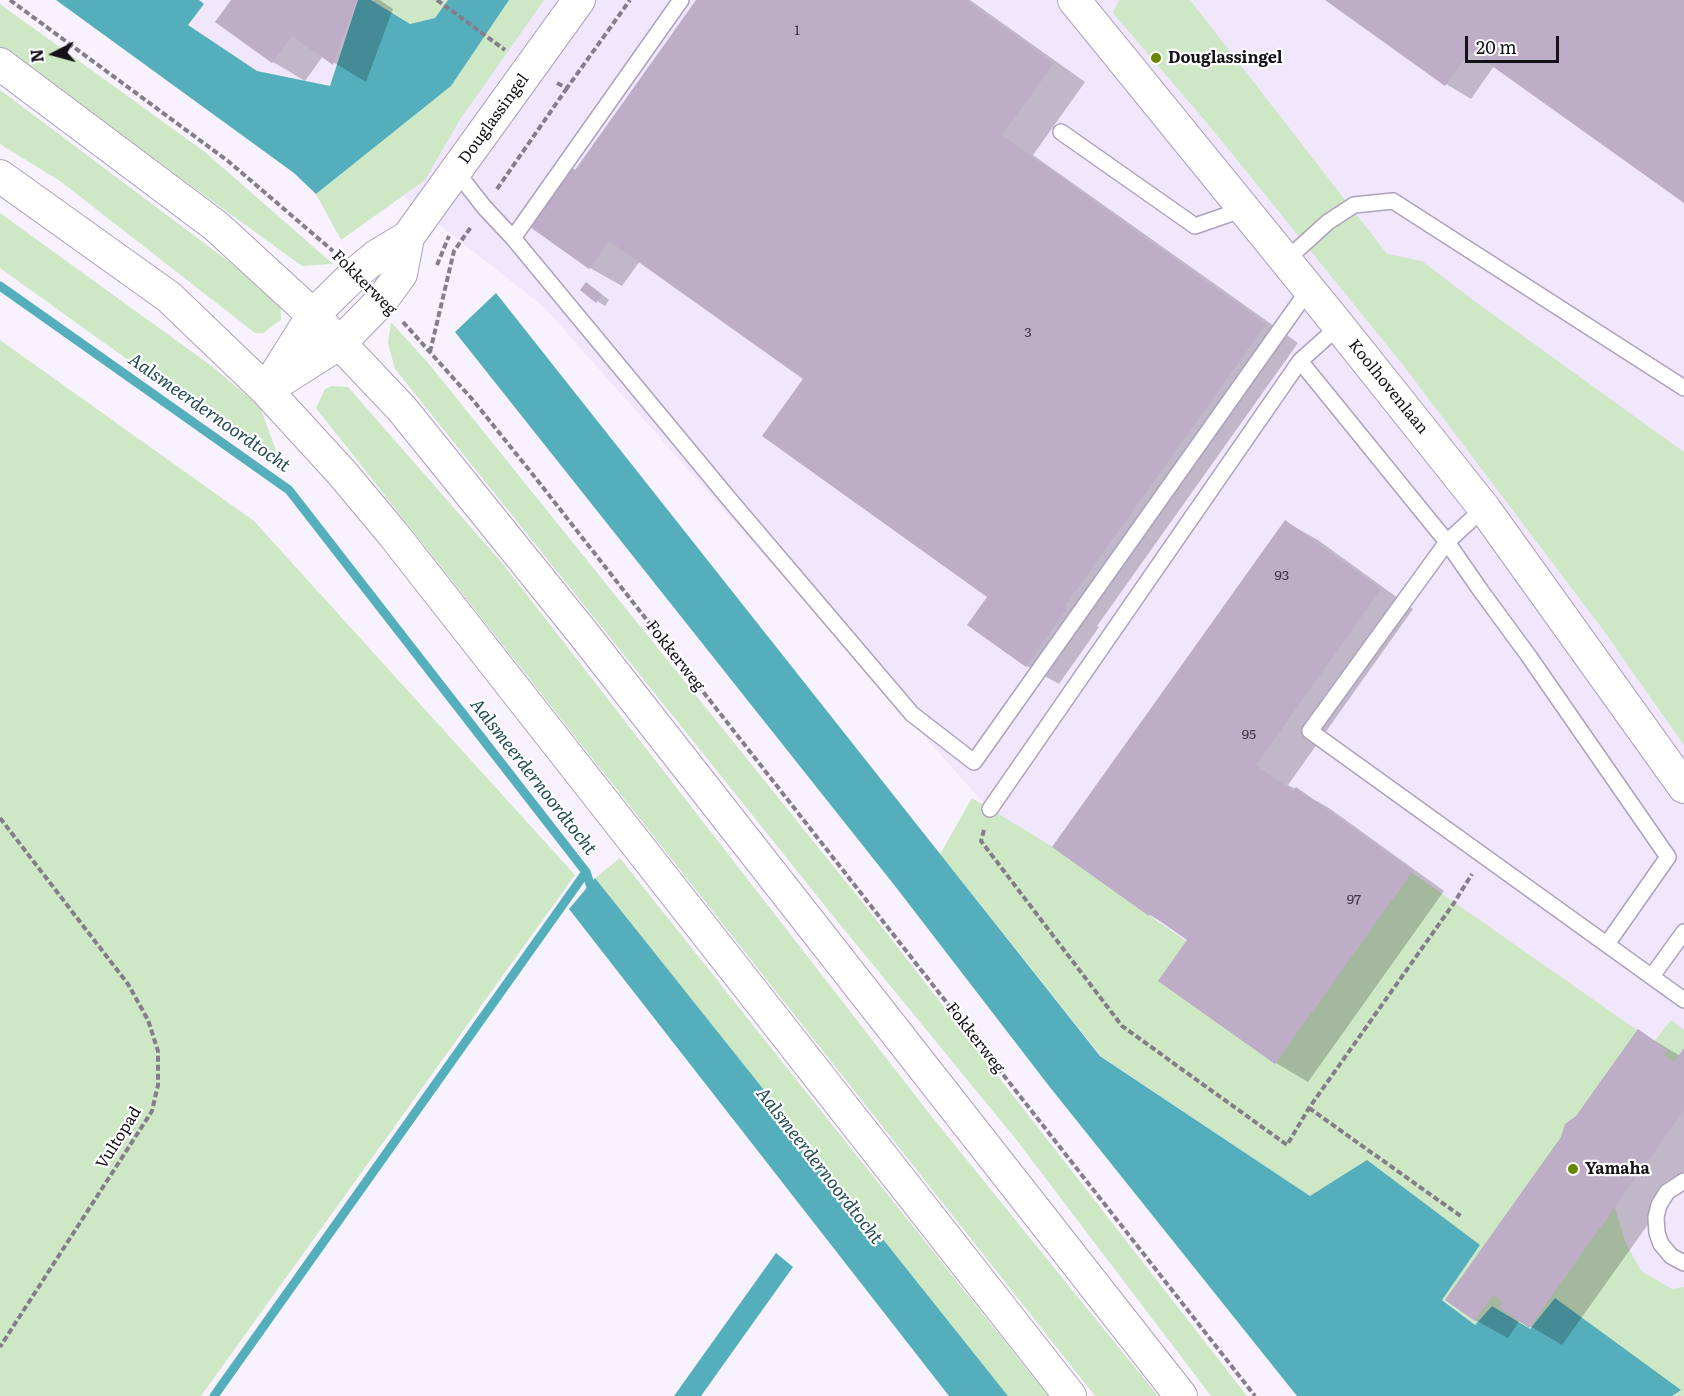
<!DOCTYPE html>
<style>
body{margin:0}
#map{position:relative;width:1684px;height:1396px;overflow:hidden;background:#f7f2fe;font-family:Literata,serif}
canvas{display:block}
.north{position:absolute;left:24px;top:24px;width:60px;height:60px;-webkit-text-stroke:4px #fff;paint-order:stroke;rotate:264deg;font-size:16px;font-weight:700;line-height:24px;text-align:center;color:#15111a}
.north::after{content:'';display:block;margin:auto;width:21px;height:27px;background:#15111a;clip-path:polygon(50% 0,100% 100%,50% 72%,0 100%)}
.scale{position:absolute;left:1465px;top:36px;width:94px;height:27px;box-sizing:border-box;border:3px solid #15111a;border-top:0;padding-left:8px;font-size:18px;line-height:21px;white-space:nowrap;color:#15111a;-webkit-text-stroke:4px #fff;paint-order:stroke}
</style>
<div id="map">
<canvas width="1684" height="1396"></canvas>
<div class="north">N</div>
<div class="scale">20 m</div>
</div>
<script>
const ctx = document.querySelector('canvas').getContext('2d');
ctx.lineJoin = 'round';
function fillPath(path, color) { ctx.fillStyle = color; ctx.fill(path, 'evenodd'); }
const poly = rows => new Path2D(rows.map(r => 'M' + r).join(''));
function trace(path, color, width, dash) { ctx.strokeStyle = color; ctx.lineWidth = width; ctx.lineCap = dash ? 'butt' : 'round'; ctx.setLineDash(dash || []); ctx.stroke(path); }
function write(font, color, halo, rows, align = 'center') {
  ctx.font = font + ' Literata,serif'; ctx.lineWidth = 4.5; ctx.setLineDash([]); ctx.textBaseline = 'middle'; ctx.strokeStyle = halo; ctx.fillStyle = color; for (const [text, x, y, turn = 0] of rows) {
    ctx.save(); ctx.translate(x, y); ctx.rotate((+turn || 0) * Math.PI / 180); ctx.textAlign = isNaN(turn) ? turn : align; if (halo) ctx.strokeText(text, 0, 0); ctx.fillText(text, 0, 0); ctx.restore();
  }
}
fillPath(poly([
 [153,0,1684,0,1684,1396,1641,1396,1126,964,544,307]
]), '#f0e7fc');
fillPath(poly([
 [374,0,448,0,435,18,410,24,373,1],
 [509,0,544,0,459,121,425,180,341,240,316,194,451,86],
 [1119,0,1190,0,1387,254,1422,261,1473,300,1684,452,1684,745,1601,627,1403,365,1212,129,1113,13],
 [0,4,205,152,333,264,302,266,0,47],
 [0,90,280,300,281,320,263,333,255,333,60,181,0,144],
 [0,213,213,367,260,407,284,472,0,268],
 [391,322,429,364,867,908,1247,1396,1211,1396,1015,1138,842,927,395,369,388,343],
 [0,340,254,521,575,875,201,1396,0,1396],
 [332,386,348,387,503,564,932,1117,1158,1396,1095,1396,316,408,325,389],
 [972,798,1053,847,1187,942,1411,872,1654,1042,1671,1020,1684,1030,1684,1098,1613,1201,1625,1241,1641,1271,1672,1289,1684,1287,1684,1396,1672,1396,1680,1390,1555,1298,1530,1330,1492,1306,1475,1325,1310,1196,1101,1056,940,854],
 [620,858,1048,1396,1008,1396,595,878]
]), '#cee7c5');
fillPath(poly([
 [56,0,199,0,204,4,188,25,257,71,330,86,358,0,371,0,410,24,435,18,448,0,509,0,451,86,316,194,294,173],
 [496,293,1100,1056,1310,1196,1367,1160,1480,1245,1442,1300,1475,1325,1492,1306,1530,1329,1555,1298,1681,1390,1672,1396,1297,1396,1049,1086,895,886,455,332],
 [595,878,1008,1396,949,1396,569,909],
 [776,1253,793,1267,701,1396,674,1396]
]), '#55aebb');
fillPath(poly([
 [232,0,380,0,393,9,366,82,323,56,305,81,273,62,217,22],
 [698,0,970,0,1085,82,1033,155,1298,343,1097,626,1099,627,1059,684,1027,666,990,596,805,379,640,261,622,286,590,268,576,172],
 [1327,0,1684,0,1684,201,1494,66,1471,99,1446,84],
 [594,288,609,300,605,306,597,301],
 [1286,522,1318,540,1413,609,1288,785,1329,808,1444,891,1308,1082,1276,1063,1189,940,1169,926,1150,915,1054,847],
 [1639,1031,1680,1056,1684,1051,1684,1174,1562,1345,1520,1320,1508,1338,1475,1320,1577,1117]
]), '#0003');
trace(poly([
 [0,286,289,490,586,872,593,893],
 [214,1396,586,872]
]), '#55aebb', 9);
fillPath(poly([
 [231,0,357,0,333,65,292,36,272,63,215,22],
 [696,0,966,0,1054,63,1002,135,1266,324,1065,606,1068,607,1026,667,967,625,987,597,762,436,803,379,609,241,589,269,530,227,573,168,575,170],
 [1325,0,1684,0,1684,203,1471,51,1445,86],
 [586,282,602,295,596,303,580,290],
 [1285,520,1381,589,1256,765,1293,791,1296,787,1413,871,1275,1064,1158,981,1187,940,1150,914,1149,916,1052,847],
 [1638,1029,1667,1050,1664,1055,1674,1062,1684,1048,1684,1110,1529,1328,1499,1307,1503,1302,1493,1295,1475,1321,1445,1300,1561,1137,1565,1124,1576,1116]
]), '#bdadc7');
const lane = poly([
 [681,0,513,238,730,500,912,714,974,762,1309,289],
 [1061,132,1195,226,1244,209],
 [456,171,484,207,513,238],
 [1286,260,1328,222,1354,205,1393,201,1684,388],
 [1300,361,1447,542,1481,591,1528,655,1668,857,1607,944],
 [1484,508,1447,542,1310,731,1684,1000],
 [990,809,1300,361,1339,326],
 [1652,976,1684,932],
 [1684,1181,1667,1192,1659,1205,1656,1217,1657,1233,1661,1244,1671,1256,1684,1263]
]);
const street = poly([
 [1074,0,1339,326,1484,508,1684,787],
 [0,64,216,226,313,315,402,409,582,632,1181,1396],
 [0,176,169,297,266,390,342,473,393,534,1070,1396],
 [274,385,340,343,382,300,401,274,408,237],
 [266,390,313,315,356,273,378,255,408,237,579,0]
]);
trace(lane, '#ada1bc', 18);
trace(street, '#ada1bc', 34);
trace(poly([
 [10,0,228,161,333,251],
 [437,0,505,50],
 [557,83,567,88,630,0],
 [497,189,567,88],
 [437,265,449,236],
 [403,322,472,399,534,476,1255,1396],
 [430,352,454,251,471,227],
 [0,818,128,984,148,1020,158,1051,158,1085,152,1111,0,1347],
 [984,830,981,841,1122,1026,1287,1145,1309,1108,1454,903,1472,874],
 [1309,1108,1462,1217]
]), '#837e89', 4, [6, 3]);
trace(lane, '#fff', 15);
trace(street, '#fff', 32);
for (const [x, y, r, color] of [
 [1156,58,6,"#678703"],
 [1573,1169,6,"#678703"]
]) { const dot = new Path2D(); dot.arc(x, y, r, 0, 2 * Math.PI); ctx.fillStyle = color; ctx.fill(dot); trace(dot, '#fff', 2); }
write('14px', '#3f3845', null, [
 ["1",797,31],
 ["3",1028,333],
 ["93",1282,576],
 ["95",1249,735],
 ["97",1354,900]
]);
write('bold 16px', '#15111a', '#fff', [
 ["Douglassingel",1168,58],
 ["Yamaha",1585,1169]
], 'left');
write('16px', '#15111a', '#fff', [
 ["Douglassingel",494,119,-54],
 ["Fokkerweg",364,283,45],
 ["Koolhovenlaan",1388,387,51],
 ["Fokkerweg",675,656,52],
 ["Fokkerweg",975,1038,52],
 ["Vultopad",119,1138,-58]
]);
write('italic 18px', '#244d53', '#fff', [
 ["Aalsmeerdernoordtocht",209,413,35],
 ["Aalsmeerdernoordtocht",533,777,52],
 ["Aalsmeerdernoordtocht",819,1166,52]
]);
</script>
